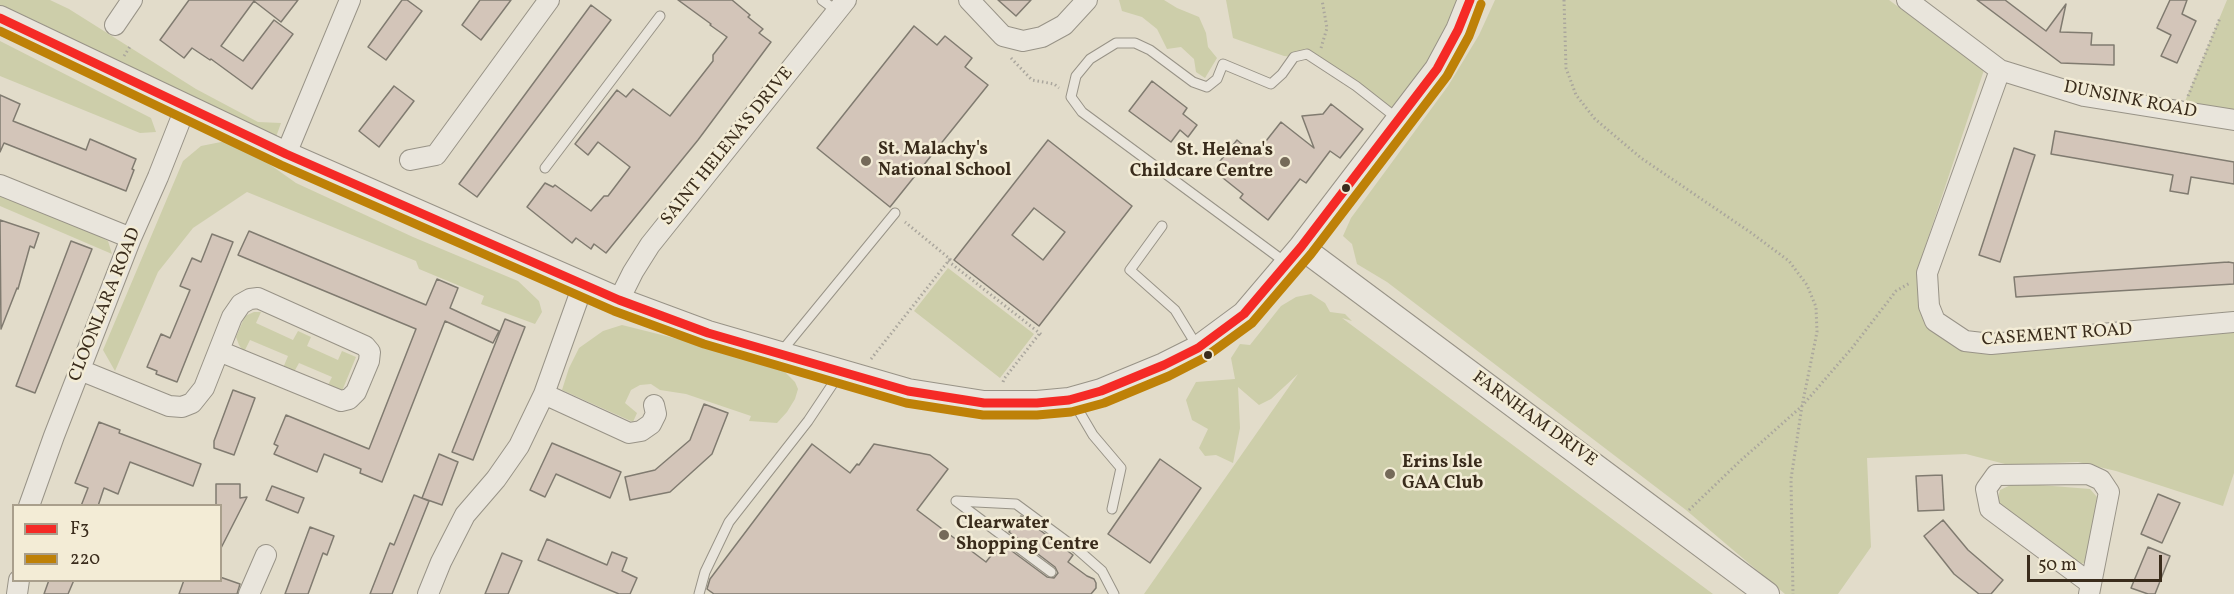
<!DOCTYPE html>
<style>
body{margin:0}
#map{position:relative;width:2234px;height:594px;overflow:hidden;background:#e2dcca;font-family:Vollkorn,serif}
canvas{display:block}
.legend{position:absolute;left:12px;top:504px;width:210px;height:78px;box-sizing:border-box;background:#f3ecd6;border:2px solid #a99f8c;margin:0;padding:8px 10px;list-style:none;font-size:18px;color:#3a2c1c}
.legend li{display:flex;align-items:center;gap:12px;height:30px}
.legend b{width:30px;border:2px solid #a99f8c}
.scale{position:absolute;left:2027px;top:555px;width:135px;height:27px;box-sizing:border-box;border:3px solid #3a2c1c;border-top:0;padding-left:8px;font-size:18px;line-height:21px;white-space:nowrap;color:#3a2c1c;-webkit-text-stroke:4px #f3ecd6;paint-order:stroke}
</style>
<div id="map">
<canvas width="2234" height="594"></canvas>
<ul class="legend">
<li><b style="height:8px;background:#f52a26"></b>F3</li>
<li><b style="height:8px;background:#be8108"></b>220</li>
</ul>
<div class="scale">50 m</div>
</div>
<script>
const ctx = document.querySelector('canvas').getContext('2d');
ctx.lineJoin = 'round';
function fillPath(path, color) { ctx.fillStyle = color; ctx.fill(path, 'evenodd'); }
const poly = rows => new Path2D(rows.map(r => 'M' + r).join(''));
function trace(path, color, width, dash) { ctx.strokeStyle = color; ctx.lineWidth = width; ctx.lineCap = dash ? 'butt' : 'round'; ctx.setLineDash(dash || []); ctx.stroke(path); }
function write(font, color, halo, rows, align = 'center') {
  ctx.font = font + ' Vollkorn,serif'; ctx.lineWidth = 5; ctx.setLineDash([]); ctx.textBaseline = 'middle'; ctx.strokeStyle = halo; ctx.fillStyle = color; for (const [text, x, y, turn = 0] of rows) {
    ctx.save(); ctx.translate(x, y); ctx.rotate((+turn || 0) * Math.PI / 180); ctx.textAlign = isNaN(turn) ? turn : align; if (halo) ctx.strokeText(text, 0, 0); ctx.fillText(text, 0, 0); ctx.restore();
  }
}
fillPath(poly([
 [0,0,50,0,69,9,196,89,258,122,281,123,276,137,189,99,38,22,0,5],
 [1119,0,1164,0,1177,8,1199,17,1206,33,1208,47,1217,58,1205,78,1196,72,1194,59,1181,47,1167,49,1157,29,1142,17,1122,11],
 [1226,0,1470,0,1399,117,1316,59,1284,56,1233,38],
 [1495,0,1889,0,1984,70,1917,271,1920,305,1963,345,2234,331,2234,473,2223,506,2116,471,2078,462,2009,465,1966,454,1867,458,1871,547,1838,594,1785,594,1686,510,1387,282,1357,264,1352,244,1343,236,1351,218,1448,86,1479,35],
 [2227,0,2234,0,2234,119,2181,111],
 [0,41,151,118,156,132,140,133,0,76],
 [226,141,248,149,296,183,413,237,518,281,539,301,542,312,535,324,481,304,484,296,419,269,416,261,247,192,193,228,158,272,115,371,103,350,183,161,201,146],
 [0,196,97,235,108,241,112,254,0,206],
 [948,268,1034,334,1000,378,914,311],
 [1311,294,1325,303,1330,312,1345,314,1352,321,1342,318,1713,594,1144,594,1298,374,1271,399,1259,405,1238,387,1240,428,1233,463,1216,455,1205,456,1199,448,1208,429,1192,420,1186,400,1196,382,1235,379,1231,358,1240,344,1250,345,1281,306,1296,297],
 [254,312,261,312,256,323,293,340,298,331,311,337,307,346,338,360,342,351,356,357,342,391,328,385,332,377,299,363,294,372,283,368,288,356,250,340,244,352,239,345,236,337,245,316],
 [622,325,694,343,782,369,795,382,798,389,795,399,787,412,777,423,749,421,751,416,686,394,660,390,651,384,640,385,631,390,625,403,637,413,633,422,562,390,569,368,579,348,603,331],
 [2015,483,2090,489,2097,497,2089,553,2085,562,2078,566,2004,510,1997,501,2000,490]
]), '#cdceaa');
const building = poly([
 [189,0,298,0,281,22,254,1,221,46,243,61,274,20,293,34,252,89,211,59,210,60,192,48,184,58,160,40,189,0],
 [402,0,407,0,422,11,386,60,368,47,402,0],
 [480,0,511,0,481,40,462,25,480,0],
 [678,0,732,0,750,15,748,17,763,29,759,33,771,42,698,140,606,253,594,244,591,249,576,238,572,243,527,207,545,183,553,187,555,185,591,211,604,196,608,196,630,167,598,142,588,155,575,144,617,90,626,97,633,89,670,116,713,61,713,55,727,37,710,25,711,24,678,0],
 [998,0,1031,0,1016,16,998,0],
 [1977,0,2005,0,2046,31,2066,4,2060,32,2092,33,2091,45,2114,45,2114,65,2061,63,1977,0],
 [2170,0,2187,0,2182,14,2196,21,2177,63,2161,56,2171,35,2157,28,2170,0],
 [591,5,611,20,477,197,459,184,591,5],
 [914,26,937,45,945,36,972,58,965,67,988,85,890,207,817,148,914,26],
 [1152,81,1187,108,1183,114,1197,125,1188,137,1180,130,1171,142,1129,111,1152,81],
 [394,86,414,101,379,147,359,131,394,86],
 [0,95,20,104,13,121,86,150,90,139,136,159,132,169,134,170,126,191,4,143,0,152,0,95],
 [1331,104,1363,129,1340,158,1330,151,1306,183,1300,179,1268,220,1240,198,1243,194,1213,170,1237,140,1255,155,1281,122,1314,148,1302,116,1323,114,1331,104],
 [2055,131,2234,162,2234,184,2191,177,2188,194,2170,191,2173,175,2051,154,2055,131],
 [1048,140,1132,206,1039,326,954,260,1048,140],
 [1034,208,1065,232,1043,260,1012,235,1034,208],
 [2014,148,2035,155,2000,262,1979,255,2014,148],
 [0,220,39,233,34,248,30,246,18,289,17,288,1,329,0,220],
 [249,231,426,305,437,279,458,288,450,308,499,331,493,343,445,321,382,482,360,473,361,469,324,454,317,472,274,454,278,446,274,444,286,415,369,449,416,329,238,255,249,231],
 [212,234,233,242,177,382,156,374,157,371,147,367,161,334,170,338,190,290,180,286,192,258,201,262,212,234],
 [71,241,92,249,35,393,16,386,71,241],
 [2228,262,2234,263,2234,284,2016,297,2014,277,2228,262],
 [505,319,525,327,473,460,452,452,505,319],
 [233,390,255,398,234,455,214,448,214,441,233,390],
 [704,404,728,413,712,454,670,492,630,500,625,477,655,470,690,440,704,404],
 [99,422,120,430,119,433,201,464,193,486,130,462,118,494,104,488,98,506,81,506,88,488,75,483,99,422],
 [552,443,621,472,610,498,556,474,545,497,530,490,552,443],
 [812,444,850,473,857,464,859,465,874,444,930,455,948,469,917,510,986,562,1001,543,1047,577,1054,578,1058,573,1055,567,1009,532,1021,516,1073,555,1068,562,1087,576,1094,579,1096,583,1096,588,1091,594,714,594,707,589,710,579,812,444],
 [439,454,458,462,442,505,422,498,439,454],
 [1160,459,1201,488,1150,563,1108,534,1160,459],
 [1942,475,1944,510,1918,511,1916,476,1942,475],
 [216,484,240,484,240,498,247,497,220,550,220,506,216,506,216,484],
 [272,486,304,498,298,513,266,500,272,486],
 [2158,494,2180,503,2162,543,2141,534,2158,494],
 [414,495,429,501,392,594,370,594,390,543,394,545,414,495],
 [1943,520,1968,550,2003,580,1991,594,1979,594,1954,574,1924,536,1943,520],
 [310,527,334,536,327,555,323,553,308,594,285,594,310,527],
 [547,539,607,565,612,552,627,558,622,571,637,578,630,594,619,594,538,560,547,539],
 [2148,547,2170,556,2155,594,2148,594,2131,588,2148,547],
 [502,553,522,561,516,575,508,594,485,594,502,553],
 [220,577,240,584,237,594,179,594,184,580,220,580,220,577],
 [49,580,74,580,68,594,44,594,49,580]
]);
fillPath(building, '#d3c5b9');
trace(building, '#807b70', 1.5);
const service = poly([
 [822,0,837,11],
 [545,168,660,16],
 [1162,226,1130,270,1175,310,1197,346],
 [1285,262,1082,112,1071,97,1076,76,1090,59,1116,43,1135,43,1150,50,1193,82,1207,87,1217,79,1223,64,1271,84,1282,74,1294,57,1307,54,1356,86,1398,119],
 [781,352,895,213],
 [1073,401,1093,435,1121,468,1112,509],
 [1051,572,956,501,1016,504,1077,549,1102,571,1114,594],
 [699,594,705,572,729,522,808,421,840,373]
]);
const minor = poly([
 [969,0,1003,36,1023,41,1042,37,1064,25,1087,0],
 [1907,0,2000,70,2084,96,2234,120],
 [115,25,132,0],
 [2000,70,1927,273,1929,306,1935,321,1965,341,1991,344,2234,322],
 [286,154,350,0],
 [410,160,436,155,549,0],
 [0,185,131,238],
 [619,300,633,272,650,245,846,0],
 [80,370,169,406,182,407,192,403,204,388,232,317,241,304,250,299,258,298,365,346,370,352,369,361,356,392,349,399,341,401,219,351],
 [544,394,629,433,641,431,651,424,656,414,654,405],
 [29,506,54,436,131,238,158,177,186,106],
 [17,594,19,580],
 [249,594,266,555],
 [428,594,441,562,465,515,496,479,519,446,544,394,583,285],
 [2089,594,2109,492,2101,480,2088,474,1996,475,1986,489,1990,509,2091,584]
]);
const tertiary = poly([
 [0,18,286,154,619,300,708,333,908,391,984,403,1037,403,1069,400,1101,391,1164,365,1198,348,1244,314,1301,247,1437,69,1458,30,1470,0],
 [1301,247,1767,594]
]);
trace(service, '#989387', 11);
trace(minor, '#989387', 22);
trace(tertiary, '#989387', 26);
trace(poly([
 [1564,0,1566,68,1576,95,1595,119,1641,158,1750,232,1789,261,1807,285,1816,307,1817,332,1802,406,1791,479,1793,594],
 [1321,48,1327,28,1322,0],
 [124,56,131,45],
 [1011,58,1032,80,1054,84,1059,88],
 [2188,96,2220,18],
 [948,261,1042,335],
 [871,359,950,259,905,222],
 [1003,382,1004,379,1040,333],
 [1689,510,1739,462,1802,406,1852,348,1896,291,1910,283]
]), '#aaa69d', 3, [1.5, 3]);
trace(service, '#e9e5dc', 9);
trace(minor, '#e9e5dc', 20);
trace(tertiary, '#e9e5dc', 24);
trace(poly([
 [0,18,286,154,619,300,708,333,908,391,984,403,1037,403,1069,400,1101,391,1164,365,1198,348,1244,314,1301,247,1437,69,1458,30,1470,0]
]), '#f52a26', 9);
trace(poly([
 [0,31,281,165,614,311,704,344,906,403,983,415,1037,415,1071,412,1104,403,1169,376,1204,358,1252,323,1311,254,1447,76,1469,36,1481,4]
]), '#be8108', 9);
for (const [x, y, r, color] of [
 [866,161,6,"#756a59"],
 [1285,162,6,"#756a59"],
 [1346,188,5,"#3a2c1c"],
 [1208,355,5,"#3a2c1c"],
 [1390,474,6,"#756a59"],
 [944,535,6,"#756a59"]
]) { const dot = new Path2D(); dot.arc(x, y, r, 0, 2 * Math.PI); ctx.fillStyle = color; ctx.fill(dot); trace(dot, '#f3ecd6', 2); }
write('18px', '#3a2c1c', '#f3ecd6', [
 ["DUNSINK ROAD",2130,101,11],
 ["SAINT HELENA'S DRIVE",728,147,-51],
 ["CLOONLARA ROAD",106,305,-68],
 ["CASEMENT ROAD",2057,336,-4],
 ["FARNHAM DRIVE",1534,420,36]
]);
write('bold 18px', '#3a2c1c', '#f3ecd6', [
 ["St. Malachy's",878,151],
 ["National School",878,172],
 ["St. Helena's",1273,152,"right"],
 ["Childcare Centre",1273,173,"right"],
 ["Erins Isle",1402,464],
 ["GAA Club",1402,485],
 ["Clearwater",956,525],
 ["Shopping Centre",956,546]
], 'left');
</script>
